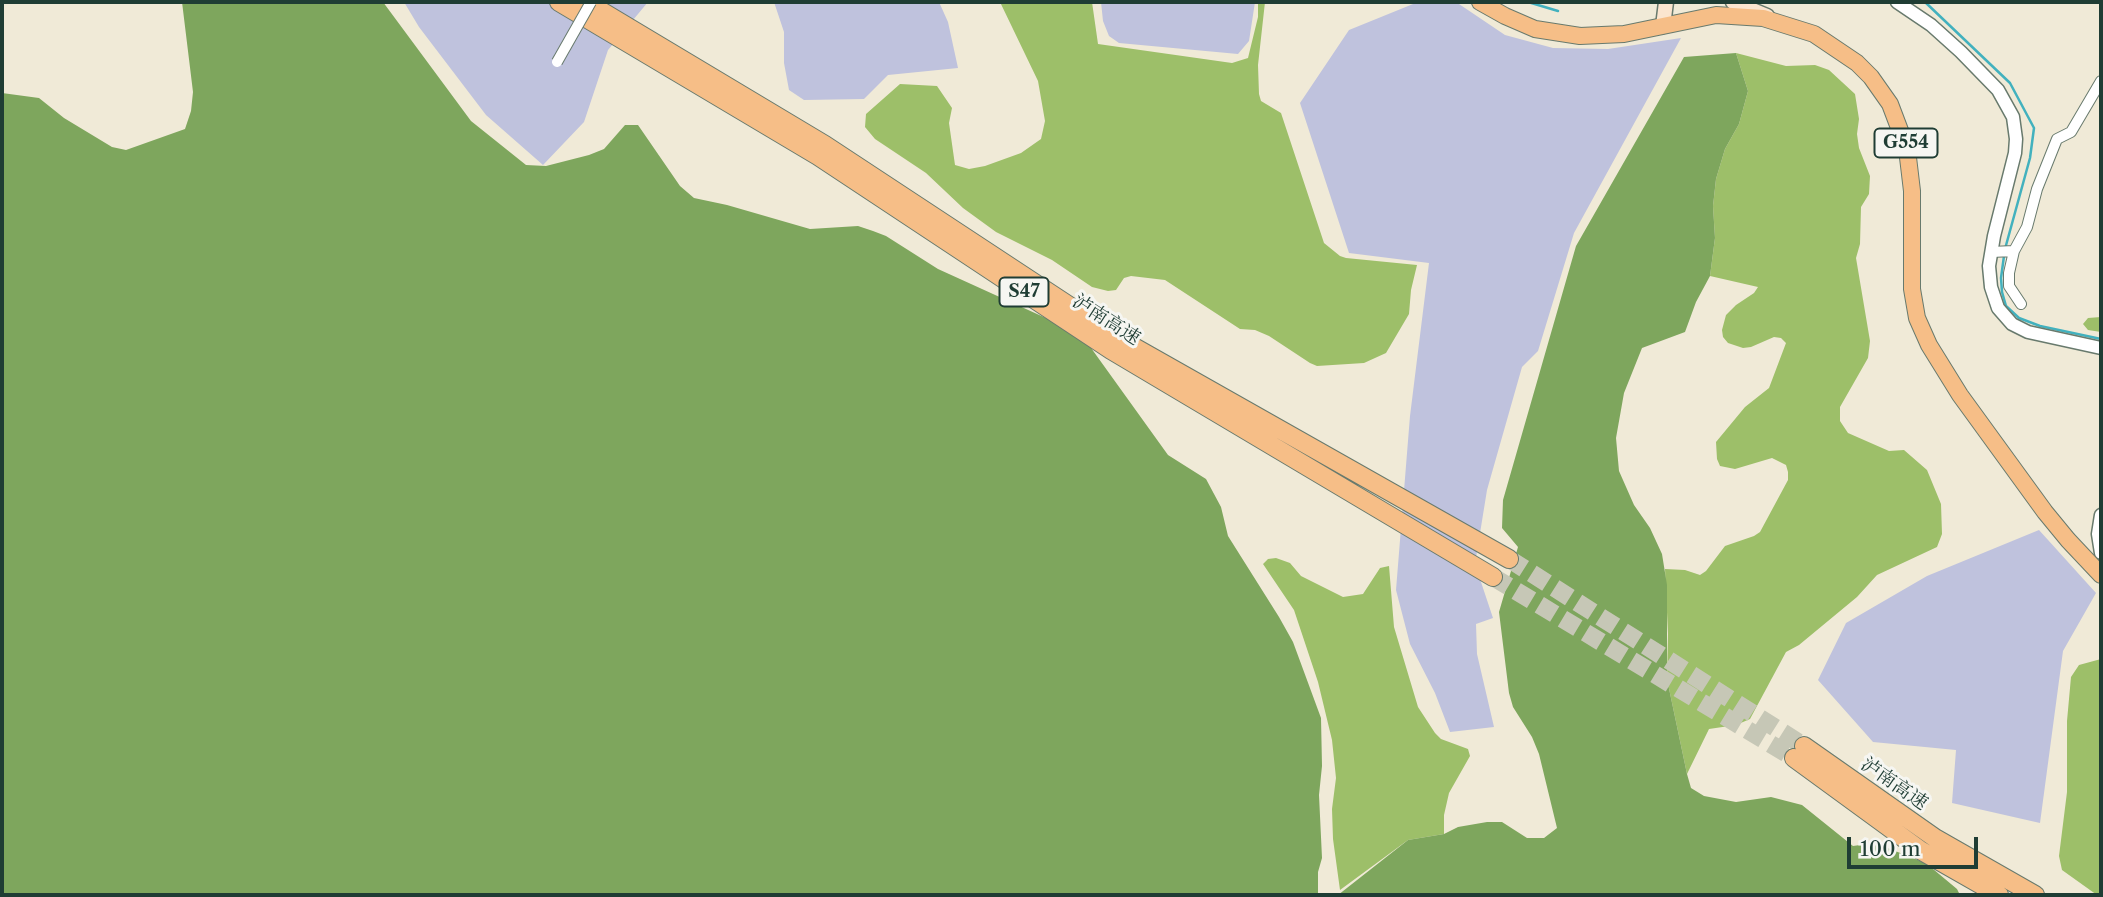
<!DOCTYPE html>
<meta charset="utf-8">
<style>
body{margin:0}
#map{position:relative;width:2103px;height:897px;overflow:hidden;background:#f0ead7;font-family:"Libre Caslon Text",serif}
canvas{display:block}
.frame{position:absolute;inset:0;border:4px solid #1f3d34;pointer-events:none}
.scale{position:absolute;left:1847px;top:837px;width:131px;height:32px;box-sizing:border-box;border:4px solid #1f3d34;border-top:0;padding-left:9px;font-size:21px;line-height:24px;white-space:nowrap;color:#1f3d34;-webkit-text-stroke:5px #f6f6f2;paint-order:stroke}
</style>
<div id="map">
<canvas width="2103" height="897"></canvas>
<div class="frame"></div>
<div class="scale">100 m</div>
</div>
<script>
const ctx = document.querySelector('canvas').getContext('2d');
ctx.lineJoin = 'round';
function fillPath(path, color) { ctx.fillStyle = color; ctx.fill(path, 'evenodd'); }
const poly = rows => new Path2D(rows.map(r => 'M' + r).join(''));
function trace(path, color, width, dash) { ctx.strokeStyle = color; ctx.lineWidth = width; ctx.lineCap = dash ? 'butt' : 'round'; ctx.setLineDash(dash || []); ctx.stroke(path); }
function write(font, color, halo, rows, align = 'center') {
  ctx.font = font + ' "Libre Caslon Text","Noto Serif SC",serif'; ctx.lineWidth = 6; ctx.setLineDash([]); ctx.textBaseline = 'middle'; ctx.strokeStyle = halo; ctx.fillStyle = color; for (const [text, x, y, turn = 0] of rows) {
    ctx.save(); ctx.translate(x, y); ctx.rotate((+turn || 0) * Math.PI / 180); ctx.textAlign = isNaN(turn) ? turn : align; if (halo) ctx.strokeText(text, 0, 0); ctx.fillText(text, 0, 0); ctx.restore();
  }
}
fillPath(poly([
 [404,2,648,2,608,50,584,122,543,165,486,115,419,27],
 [774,2,939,2,948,22,958,68,888,75,864,99,804,100,789,90,784,63,784,32],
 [1101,2,1255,2,1249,41,1238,54,1119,43,1109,36,1103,21],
 [1418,2,1456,2,1505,35,1553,48,1608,49,1681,38,1574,233,1538,351,1522,367,1487,490,1475,564,1493,618,1476,624,1477,654,1494,727,1450,732,1435,693,1410,644,1396,590,1410,416,1429,263,1349,253,1300,103,1349,30],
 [2039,530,2096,593,2063,651,2040,823,1952,803,1956,750,1873,742,1818,680,1846,623,1927,576]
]), '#bfc2dd');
fillPath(poly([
 [1000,2,1092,2,1098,44,1232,63,1248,58,1258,17,1258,2,1265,2,1258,65,1259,94,1261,101,1281,113,1324,243,1340,256,1346,258,1417,265,1411,290,1409,314,1386,353,1364,363,1317,366,1310,363,1269,336,1255,330,1240,329,1165,280,1131,276,1124,278,1116,290,1108,291,1092,287,1052,260,996,232,963,208,926,173,875,139,865,127,866,114,900,84,937,86,952,108,949,123,955,165,969,169,985,166,1021,153,1041,139,1045,121,1038,81],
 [1736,53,1786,66,1815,65,1829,70,1855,94,1859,119,1857,134,1859,148,1870,176,1869,194,1861,207,1860,244,1856,258,1870,341,1868,358,1840,407,1840,421,1848,433,1889,451,1904,450,1927,470,1941,504,1942,534,1937,547,1877,575,1857,597,1799,645,1786,652,1750,719,1736,725,1709,729,1687,774,1667,679,1668,634,1665,569,1685,570,1700,575,1706,571,1725,546,1754,536,1760,532,1788,480,1788,472,1786,465,1772,458,1735,469,1720,466,1717,459,1716,442,1745,407,1769,388,1786,343,1781,338,1774,337,1751,347,1743,348,1728,343,1723,337,1722,330,1726,315,1736,305,1754,293,1758,287,1710,276,1715,238,1713,206,1716,179,1725,149,1739,124,1748,91],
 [2101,317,2101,332,2088,330,2083,324,2088,318],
 [1276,558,1290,563,1301,576,1343,597,1363,594,1380,568,1389,566,1394,627,1418,707,1435,733,1441,739,1468,749,1470,756,1449,793,1444,815,1444,834,1408,840,1340,890,1333,839,1332,809,1336,778,1332,740,1318,682,1294,610,1263,564,1268,559],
 [2101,659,2101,895,2097,895,2062,870,2059,856,2067,792,2067,721,2071,677,2079,665]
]), '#9dbf69');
fillPath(poly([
 [182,2,383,2,471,121,526,165,546,166,589,155,604,149,625,125,638,125,680,186,694,198,727,205,810,229,858,226,873,231,886,236,938,269,1081,334,1168,455,1206,479,1221,507,1228,536,1279,617,1293,642,1321,718,1322,766,1319,795,1322,858,1318,872,1318,895,2,895,2,93,39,98,64,118,112,147,126,150,185,129,191,111,193,92],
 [1736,53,1748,91,1739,124,1725,149,1716,179,1713,206,1715,238,1710,276,1696,302,1685,332,1642,348,1624,393,1616,438,1619,471,1634,505,1650,528,1662,554,1667,585,1667,679,1687,774,1691,788,1704,796,1736,802,1771,797,1802,805,1853,846,1867,844,1885,847,1913,858,1927,864,1957,889,1960,895,1338,895,1408,840,1444,834,1458,827,1487,822,1502,822,1527,838,1544,838,1557,828,1539,754,1532,737,1513,707,1509,693,1499,612,1518,547,1502,528,1503,500,1576,246,1684,57]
]), '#7ea65d');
trace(poly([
 [1528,2,1558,11],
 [1925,2,2010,83,2034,128,2030,158,2005,249],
 [2004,256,2001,278,2002,292,2006,306,2019,318,2040,326,2101,339]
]), '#42b1be', 2.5);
trace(poly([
 [1509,559,1804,746],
 [1493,577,1794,758]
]), '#c6c7b6', 18, [18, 9]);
const minor = poly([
 [1991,252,2014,251],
 [2021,304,2009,286,2009,273,2014,251,2027,227,2037,189,2057,139,2071,132,2101,81]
]);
const tertiary = poly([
 [1897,2,1931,25,1961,52,1998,90,2013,117,2016,139,2015,153,1994,236,1989,266,1991,287,1998,308,2012,324,2028,332,2101,348],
 [2101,515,2098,534,2101,553]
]);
const secondary = poly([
 [1733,2,1767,16],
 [1663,26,1666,2]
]);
const trunk = poly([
 [1480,2,1505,16,1535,29,1580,36,1624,34,1716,15,1763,18,1814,34,1857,63,1871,77,1890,104,1907,149,1912,191,1912,289,1917,318,1929,345,1960,395,2045,512,2068,540,2101,575]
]);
const motorway = poly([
 [559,2,818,156,1111,350,1493,577],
 [586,2,825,145,1118,338,1509,559],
 [1804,746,1935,838,2035,895],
 [1794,758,1920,850,1999,895]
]);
trace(minor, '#687a6d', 12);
trace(tertiary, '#687a6d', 15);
trace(secondary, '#687a6d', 17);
trace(trunk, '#687a6d', 18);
trace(motorway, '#687a6d', 20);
trace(minor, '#fff', 10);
trace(tertiary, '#fff', 12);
trace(secondary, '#fbe5cf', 14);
trace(trunk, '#f6be87', 16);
trace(motorway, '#f6be87', 18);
const minorBridge = poly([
 [557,62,591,2]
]);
trace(minorBridge, '#687a6d', 12, []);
trace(minorBridge, '#fff', 10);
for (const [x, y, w] of [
 [1906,143,63],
 [1024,292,49]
]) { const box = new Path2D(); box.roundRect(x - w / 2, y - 14.5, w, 29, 5); ctx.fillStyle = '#f6f6f2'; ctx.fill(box); trace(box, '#1f3d34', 2); }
write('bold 18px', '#1f3d34', null, [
 ["G554",1906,143],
 ["S47",1024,292]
]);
write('19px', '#1f3d34', '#f6f6f2', [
 ["泸南高速",1106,320,33],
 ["泸南高速",1894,784,35]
]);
</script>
